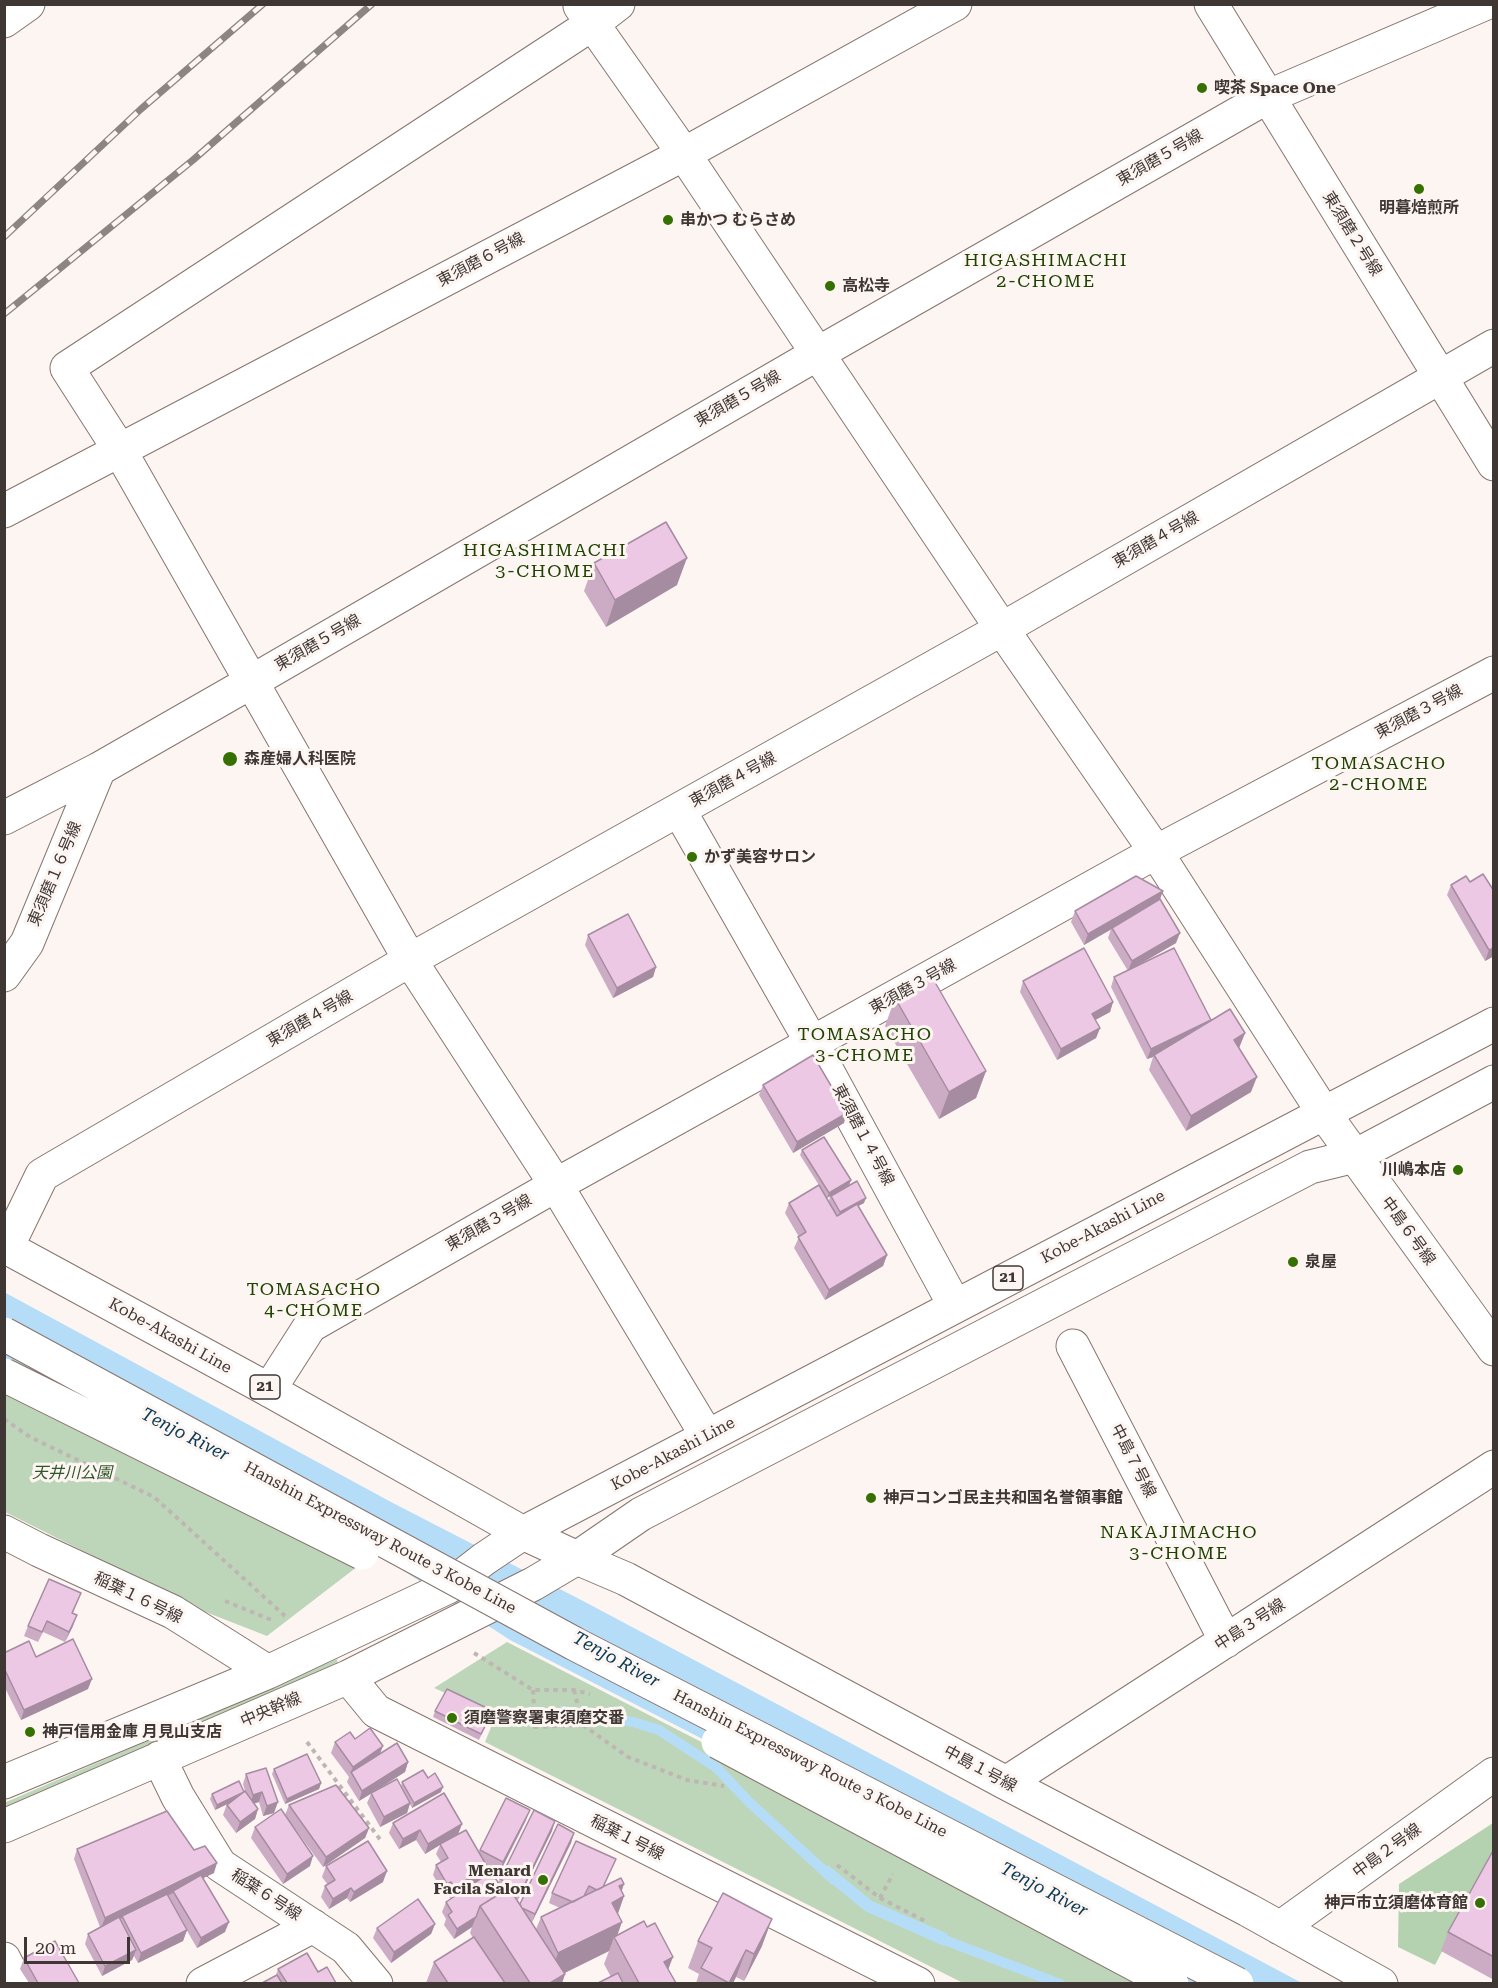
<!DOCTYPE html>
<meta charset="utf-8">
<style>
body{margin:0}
#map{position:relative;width:1498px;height:1988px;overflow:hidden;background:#fdf5f2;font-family:"Roboto Serif",serif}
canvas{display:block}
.frame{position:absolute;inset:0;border:6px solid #3f3734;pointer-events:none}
.scale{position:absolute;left:24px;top:1937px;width:106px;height:27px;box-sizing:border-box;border:3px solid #3f3734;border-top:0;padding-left:8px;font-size:18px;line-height:21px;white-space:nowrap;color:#3f3734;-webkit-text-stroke:4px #fdf5f2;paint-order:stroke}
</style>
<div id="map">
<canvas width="1498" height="1988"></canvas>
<div class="frame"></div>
<div class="scale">20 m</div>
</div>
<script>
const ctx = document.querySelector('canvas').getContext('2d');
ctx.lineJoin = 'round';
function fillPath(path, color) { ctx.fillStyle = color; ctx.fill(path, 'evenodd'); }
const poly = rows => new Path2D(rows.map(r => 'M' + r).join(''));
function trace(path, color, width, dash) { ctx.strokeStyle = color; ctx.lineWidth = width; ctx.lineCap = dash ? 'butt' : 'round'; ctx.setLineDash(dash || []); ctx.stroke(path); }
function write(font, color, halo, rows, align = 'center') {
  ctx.font = font + ' "Roboto Serif","Noto Sans JP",serif'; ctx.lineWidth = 6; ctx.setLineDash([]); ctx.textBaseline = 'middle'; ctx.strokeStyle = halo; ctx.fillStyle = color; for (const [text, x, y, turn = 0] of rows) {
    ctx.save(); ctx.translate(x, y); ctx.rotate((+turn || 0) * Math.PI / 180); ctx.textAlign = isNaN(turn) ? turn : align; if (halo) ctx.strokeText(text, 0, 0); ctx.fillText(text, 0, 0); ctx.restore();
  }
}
fillPath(poly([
 [4,1367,375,1553,267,1636,203,1611,5,1512],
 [507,1642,1170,1983,963,1983,485,1742,496,1715,434,1688],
 [337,1659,339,1673,5,1818,4,1803]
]), '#bdd6b9');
fillPath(poly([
 [1493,1823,1493,1853,1435,1965,1398,1947,1399,1884]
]), '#b5d2b0');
fillPath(poly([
 [4,1292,391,1502,585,1602,1302,1983,1177,1983,510,1640,358,1541,5,1364],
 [828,1865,872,1901,948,1934,944,1946,865,1911,820,1874]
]), '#b6ddf8');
trace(poly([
 [563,1711,633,1722,659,1730,717,1768,749,1802,834,1880],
 [934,1936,1060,1984]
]), '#b6ddf8', 10);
const minor = poly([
 [618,4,592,24,67,368,119,449,410,960,556,1185,707,1436],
 [1211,4,1494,464],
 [580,6,684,154,1002,629,1156,852,1323,1112,1494,1349],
 [4,21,28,4],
 [4,511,684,154,955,4],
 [679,810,812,1043,955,1306],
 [4,818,99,769,251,682,817,354,1267,97,1484,4],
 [4,975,27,943,99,769],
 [7,1247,42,1175,410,960,1002,629,1494,346],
 [1073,1346,1226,1641],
 [269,1390,310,1326,556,1185,1156,852,1494,673],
 [4,1532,39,1550,173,1612,268,1672],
 [348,1677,376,1711,918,1984],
 [159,1758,178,1797,220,1865,346,1948,376,1984],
 [4,1782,268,1672,448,1587,484,1559,523,1533],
 [1006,1783,1494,1467],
 [4,1826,348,1677,533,1584,577,1558,626,1579,1006,1783,1248,1910,1381,1984],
 [1280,1928,1494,1774],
 [4,1959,17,1984],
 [203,1984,313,1926]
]);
const major = poly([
 [4,1246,269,1390,523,1533,577,1558,641,1514,1310,1167,1355,1156,1494,1082],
 [523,1533,1494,1024]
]);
trace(minor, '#87756e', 35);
trace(major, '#87756e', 35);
trace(poly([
 [4,1419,30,1437,154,1497,285,1616],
 [225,1601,274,1621],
 [474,1653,533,1690,574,1690,590,1694],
 [533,1690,535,1727,583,1725],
 [574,1690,583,1725,628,1757,687,1780,724,1786],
 [307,1742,382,1842],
 [837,1865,880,1898,893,1874],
 [880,1898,927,1922]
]), '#beb6b3', 4, [4.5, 4.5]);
trace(minor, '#fff', 33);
trace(major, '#fff', 33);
const rail = poly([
 [4,237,141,109,263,4],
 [4,314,193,160,372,4]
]);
trace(rail, '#8d8582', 7);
trace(rail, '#fdf5f2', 4.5, [14]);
const highwayBridge = poly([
 [4,1334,575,1644,1237,1984],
 [4,1375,362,1553],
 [718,1742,1172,1984]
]);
trace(highwayBridge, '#87756e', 35, []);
trace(highwayBridge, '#fff', 33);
fillPath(poly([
 [594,563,677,585,606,627,584,591],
 [1470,882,1494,891,1494,956,1485,961,1447,895,1451,885],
 [1160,900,1176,943,1135,967,1211,1020,1245,1033,1239,1048,1251,1092,1186,1131,1149,1070,1153,1057,1147,1059,1111,987,1114,977,1128,971,1108,938,1111,929,1084,945,1071,922,1075,911],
 [588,935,656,967,653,977,613,998,585,945],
 [1023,981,1113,1002,1110,1012,1095,1020,1100,1028,1096,1038,1057,1060,1020,992],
 [895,998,986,1071,976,1098,939,1119,885,1026],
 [763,1085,844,1123,793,1153,759,1095],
 [802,1150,851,1180,849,1185,838,1191,864,1203,858,1206,887,1255,883,1266,825,1300,794,1248,799,1237,785,1213,789,1203,837,1216,829,1201,830,1196,827,1198,800,1155],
 [81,1593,73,1613,73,1626,65,1642,43,1632,38,1642,24,1636,28,1626],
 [4,1653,36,1657,88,1689,21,1720,4,1686],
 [435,1711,493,1711,479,1740,433,1717],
 [355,1739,383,1746,380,1753,408,1762,405,1772,375,1791,401,1786,402,1782,428,1778,441,1792,412,1808,410,1804,407,1813,380,1827,367,1803,371,1794,359,1801,347,1782,349,1777,331,1753,335,1742],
 [266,1768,274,1813,263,1816,259,1802,254,1803,258,1809,255,1819,236,1833,223,1815,227,1804,215,1810,210,1799,212,1794,244,1792,245,1791,243,1784,246,1774],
 [274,1769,321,1783,319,1789,285,1804,272,1774],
 [506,1798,526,1820,500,1872,487,1866,488,1868,486,1875,498,1883,500,1879,552,1831,518,1900,517,1899,520,1904,574,1833,571,1843,532,1922,536,1929,541,1917,560,1908,549,1903,552,1893,616,1859,604,1886,621,1891,624,1896,618,1914,617,1935,668,1969,676,1983,598,1983,611,1977,604,1964,609,1951,565,1973,565,1974,562,1983,426,1983,434,1962,473,1938,470,1933,472,1927,454,1939,444,1925,446,1919,442,1912,446,1902,460,1892,450,1898,447,1892,444,1894,433,1875,436,1865,441,1862,436,1854,440,1845,425,1854,416,1840,399,1849,389,1833,393,1823,462,1824,458,1834,479,1852],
 [289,1805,369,1828,365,1838,323,1867,285,1815],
 [255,1827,310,1866,283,1884,251,1838],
 [77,1849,194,1850,214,1873,203,1878,225,1932,197,1948,186,1929,187,1930,183,1941,138,1963,134,1956,132,1960,102,1976,85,1944,88,1934,100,1927,74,1859],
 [1494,1849,1494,1980,1441,1951,1448,1932],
 [326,1866,383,1882,350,1902,347,1898,329,1909,321,1897,325,1886,328,1885,322,1877],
 [435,1924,431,1934,391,1963,373,1938,377,1928],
 [698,1941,762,1946,744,1981,736,1977,733,1983,696,1983,699,1974,688,1968],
 [24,1958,79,1983,29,1983,20,1969],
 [278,1969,318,1972,336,1983,262,1983,276,1975]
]), '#ccacc5');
fillPath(poly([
 [687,558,677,585,606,627,615,600],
 [1163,891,1159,902,1084,945,1088,934],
 [1180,933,1176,943,1128,971,1132,961],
 [1494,948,1494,956,1485,961,1489,950],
 [656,967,653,977,613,998,617,988],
 [1113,1002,1110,1012,1088,1024,1092,1014],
 [1211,1020,1207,1030,1154,1055,1153,1057,1147,1059,1151,1049],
 [1100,1028,1096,1038,1057,1060,1061,1049],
 [1245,1033,1239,1048,1234,1040],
 [986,1071,976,1098,939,1119,949,1092],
 [1257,1077,1251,1092,1186,1131,1191,1116],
 [847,1113,844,1123,793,1153,797,1142],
 [851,1180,849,1185,827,1198,829,1193],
 [866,1198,864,1203,838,1217,840,1212],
 [887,1255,883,1266,825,1300,829,1290],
 [77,1615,73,1626,65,1642,69,1632],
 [92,1679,88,1689,21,1720,24,1710],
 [383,1746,379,1756,351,1772,353,1767],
 [408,1762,405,1772,359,1801,362,1791],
 [321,1783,319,1789,285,1804,287,1799],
 [443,1787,441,1792,412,1808,414,1803],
 [244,1792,242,1797,215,1810,217,1805],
 [262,1792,259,1802,250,1805,253,1795],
 [278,1802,274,1813,263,1816,267,1806],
 [410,1803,407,1813,380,1827,384,1817],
 [258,1809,255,1819,236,1833,240,1822],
 [530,1810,526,1820,500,1872,503,1862],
 [555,1821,552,1831,518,1900,522,1890],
 [462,1824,458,1834,425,1854,428,1844],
 [369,1828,365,1838,323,1867,326,1857],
 [420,1830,416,1840,399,1849,403,1839],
 [574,1833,571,1843,531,1924,535,1914],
 [313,1856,310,1866,283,1884,287,1874],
 [217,1863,214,1873,174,1892,173,1891,173,1893,101,1928,105,1918],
 [488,1868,485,1878,450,1898,454,1887],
 [387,1871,383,1882,350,1902,354,1892],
 [451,1882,447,1892,444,1894,447,1884],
 [624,1884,619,1899,624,1896,614,1924,612,1903,619,1886],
 [351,1888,347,1898,329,1909,333,1899],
 [476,1917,472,1927,454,1939,457,1929],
 [772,1919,762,1946,744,1981,754,1954],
 [229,1922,225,1932,197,1948,201,1938],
 [622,1922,616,1939,614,1937,609,1951,548,1981,558,1953],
 [435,1924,431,1934,391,1963,394,1952],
 [187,1930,183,1941,138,1963,141,1953],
 [136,1950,132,1960,102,1976,105,1966],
 [746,1950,736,1977,733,1983,729,1983],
 [673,1957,663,1983,664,1962],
 [565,1974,562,1983,550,1983]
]), '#a68ca0');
const building = poly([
 [666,522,687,558,615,600,594,563,666,522],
 [1483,874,1494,891,1494,948,1489,950,1451,885,1466,876,1470,882,1483,874],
 [1136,876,1163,891,1088,934,1075,911,1136,876],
 [1160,899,1180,933,1132,961,1112,928,1160,899],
 [628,914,656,967,617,988,588,935,628,914],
 [1084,948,1113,1002,1092,1014,1100,1028,1061,1049,1023,981,1084,948],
 [1174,948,1211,1020,1151,1049,1114,977,1174,948],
 [932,977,986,1071,949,1092,895,998,932,977],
 [1230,1009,1245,1033,1234,1040,1257,1077,1191,1116,1154,1055,1230,1009],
 [813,1055,847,1113,797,1142,763,1085,813,1055],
 [824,1137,851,1180,829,1193,802,1150,824,1137],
 [857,1181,866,1198,840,1212,831,1196,857,1181],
 [819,1185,837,1216,857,1204,887,1255,829,1290,798,1237,806,1232,789,1203,819,1185],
 [49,1579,81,1593,72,1613,77,1615,69,1632,47,1621,42,1632,28,1626,49,1579],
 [73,1639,92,1679,24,1710,4,1668,4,1653,29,1641,36,1657,73,1639],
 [447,1689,493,1711,481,1734,435,1711,447,1689],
 [370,1728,383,1746,353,1767,335,1742,350,1732,355,1739,370,1728],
 [397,1743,408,1762,362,1791,351,1772,397,1743],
 [307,1754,321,1783,287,1799,274,1769,307,1754],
 [266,1768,278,1802,267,1806,262,1792,253,1795,246,1774,266,1768],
 [423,1770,428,1778,435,1773,443,1787,414,1803,402,1782,423,1770],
 [397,1779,410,1803,384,1817,371,1793,397,1779],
 [239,1781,244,1792,217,1805,212,1794,239,1781],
 [336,1785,369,1828,326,1857,289,1805,336,1785],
 [245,1791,258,1809,240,1822,227,1805,245,1791],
 [444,1793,462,1824,428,1844,420,1830,403,1839,393,1823,444,1793],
 [506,1798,530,1810,503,1862,480,1850,506,1798],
 [281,1809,313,1856,287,1874,255,1827,281,1809],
 [534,1810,555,1821,522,1890,500,1879,534,1810],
 [167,1811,194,1850,205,1846,217,1863,105,1918,77,1849,167,1811],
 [558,1824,574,1833,535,1914,522,1908,520,1904,558,1824],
 [466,1830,488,1868,454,1887,451,1882,447,1884,436,1865,448,1858,440,1844,466,1830],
 [368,1841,387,1871,354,1892,351,1888,333,1899,325,1886,335,1880,326,1866,368,1841],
 [576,1841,616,1859,603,1887,597,1890,589,1886,584,1896,573,1902,552,1893,576,1841],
 [1494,1849,1494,1957,1448,1932,1494,1849],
 [491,1872,504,1891,480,1906,476,1917,457,1929,448,1915,452,1912,446,1902,491,1872],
 [201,1875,229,1922,201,1938,173,1891,201,1875],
 [621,1878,624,1884,619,1886,624,1896,612,1903,622,1922,558,1953,541,1917,621,1878],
 [509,1888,565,1974,550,1983,530,1983,480,1906,509,1888],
 [723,1893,772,1919,754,1954,746,1950,729,1983,701,1968,712,1948,698,1941,723,1893],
 [167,1894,187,1930,141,1953,122,1916,167,1894],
 [418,1899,435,1924,394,1952,377,1928,418,1899],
 [119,1917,136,1950,105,1966,88,1934,119,1917],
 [644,1921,647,1927,655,1923,673,1957,664,1962,676,1983,639,1983,614,1937,644,1921],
 [474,1937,505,1983,448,1983,434,1962,474,1937],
 [55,1941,79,1983,38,1983,24,1958,55,1941],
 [307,1953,318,1972,327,1967,336,1983,287,1983,278,1969,307,1953],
 [618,1973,623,1983,598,1983,618,1973],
 [277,1975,282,1983,262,1983,277,1975]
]);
fillPath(building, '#edc8e5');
trace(building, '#a68ca0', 1.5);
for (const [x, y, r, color] of [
 [1202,88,6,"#367000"],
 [1419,189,6,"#367000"],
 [668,220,6,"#367000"],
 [830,286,6,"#367000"],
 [230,759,8,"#367000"],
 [692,857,6,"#367000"],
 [1458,1170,6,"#367000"],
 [1293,1262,6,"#367000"],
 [871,1498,6,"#367000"],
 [452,1718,6,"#367000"],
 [30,1732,6,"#367000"],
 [543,1880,6,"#367000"],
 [1480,1903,6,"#367000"]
]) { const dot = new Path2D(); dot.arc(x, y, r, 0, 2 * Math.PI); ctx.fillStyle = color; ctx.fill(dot); trace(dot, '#fdf5f2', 2); }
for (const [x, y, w] of [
 [1008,1278,30],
 [265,1387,30]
]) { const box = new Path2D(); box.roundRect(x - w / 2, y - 12, w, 24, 4.5); ctx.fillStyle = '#fdf5f2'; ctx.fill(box); trace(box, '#3f3734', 1.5); }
write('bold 15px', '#3f3734', null, [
 ["21",1008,1278],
 ["21",265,1387]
]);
write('bold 16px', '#3f3734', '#fdf5f2', [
 ["喫茶 Space One",1214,88],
 ["明暮焙煎所",1419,208,"center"],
 ["串かつ むらさめ",680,220],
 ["高松寺",842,286],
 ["森産婦人科医院",244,759],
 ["かず美容サロン",704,857],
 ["川嶋本店",1446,1170,"right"],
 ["泉屋",1305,1262],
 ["神戸コンゴ民主共和国名誉領事館",883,1498],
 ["須磨警察署東須磨交番",464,1718],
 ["神戸信用金庫 月見山支店",42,1732],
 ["Menard",531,1871,"right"],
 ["Facila Salon",531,1889,"right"],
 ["神戸市立須磨体育館",1468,1903,"right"]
], 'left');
write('16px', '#3f3734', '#fdf5f2', [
 ["東須磨５号線",1160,158,-30],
 ["東須磨２号線",1352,234,58],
 ["東須磨６号線",481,260,-28],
 ["東須磨５号線",738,399,-30],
 ["東須磨４号線",1156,540,-30],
 ["東須磨５号線",318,643,-30],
 ["東須磨３号線",1419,712,-28],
 ["東須磨４号線",733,780,-29],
 ["東須磨１６号線",55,874,-67],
 ["東須磨３号線",913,987,-29],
 ["東須磨４号線",310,1019,-30],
 ["東須磨１４号線",863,1135,62],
 ["東須磨３号線",489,1223,-30],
 ["Kobe-Akashi Line",1103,1227,-28],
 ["中島６号線",1408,1231,54],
 ["Kobe-Akashi Line",170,1336,29],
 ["Kobe-Akashi Line",673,1454,-28],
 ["中島７号線",1133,1461,63],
 ["Hanshin Expressway Route 3 Kobe Line",380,1538,28],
 ["稲葉１６号線",138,1598,26],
 ["中島３号線",1250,1625,-33],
 ["中央幹線",271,1710,-23],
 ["Hanshin Expressway Route 3 Kobe Line",810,1764,27],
 ["中島１号線",980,1769,28],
 ["稲葉１号線",627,1838,27],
 ["中島２号線",1387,1851,-36],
 ["稲葉６号線",266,1895,33]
]);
write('italic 16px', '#2f5729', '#fdf5f2', [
 ["天井川公園",72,1473]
]);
ctx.letterSpacing = '1.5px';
write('18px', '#1e4301', '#fdf5f2', [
 ["HIGASHIMACHI",1046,261],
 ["2-CHOME",1046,282],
 ["HIGASHIMACHI",545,551],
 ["3-CHOME",545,572],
 ["TOMASACHO",1379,764],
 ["2-CHOME",1379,785],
 ["TOMASACHO",865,1035],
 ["3-CHOME",865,1056],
 ["TOMASACHO",314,1290],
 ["4-CHOME",314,1311],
 ["NAKAJIMACHO",1179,1533],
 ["3-CHOME",1179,1554]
]);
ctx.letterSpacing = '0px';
write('italic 18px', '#073a55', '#fdf5f2', [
 ["Tenjo River",185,1435,27],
 ["Tenjo River",616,1660,29],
 ["Tenjo River",1044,1890,28]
]);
</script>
